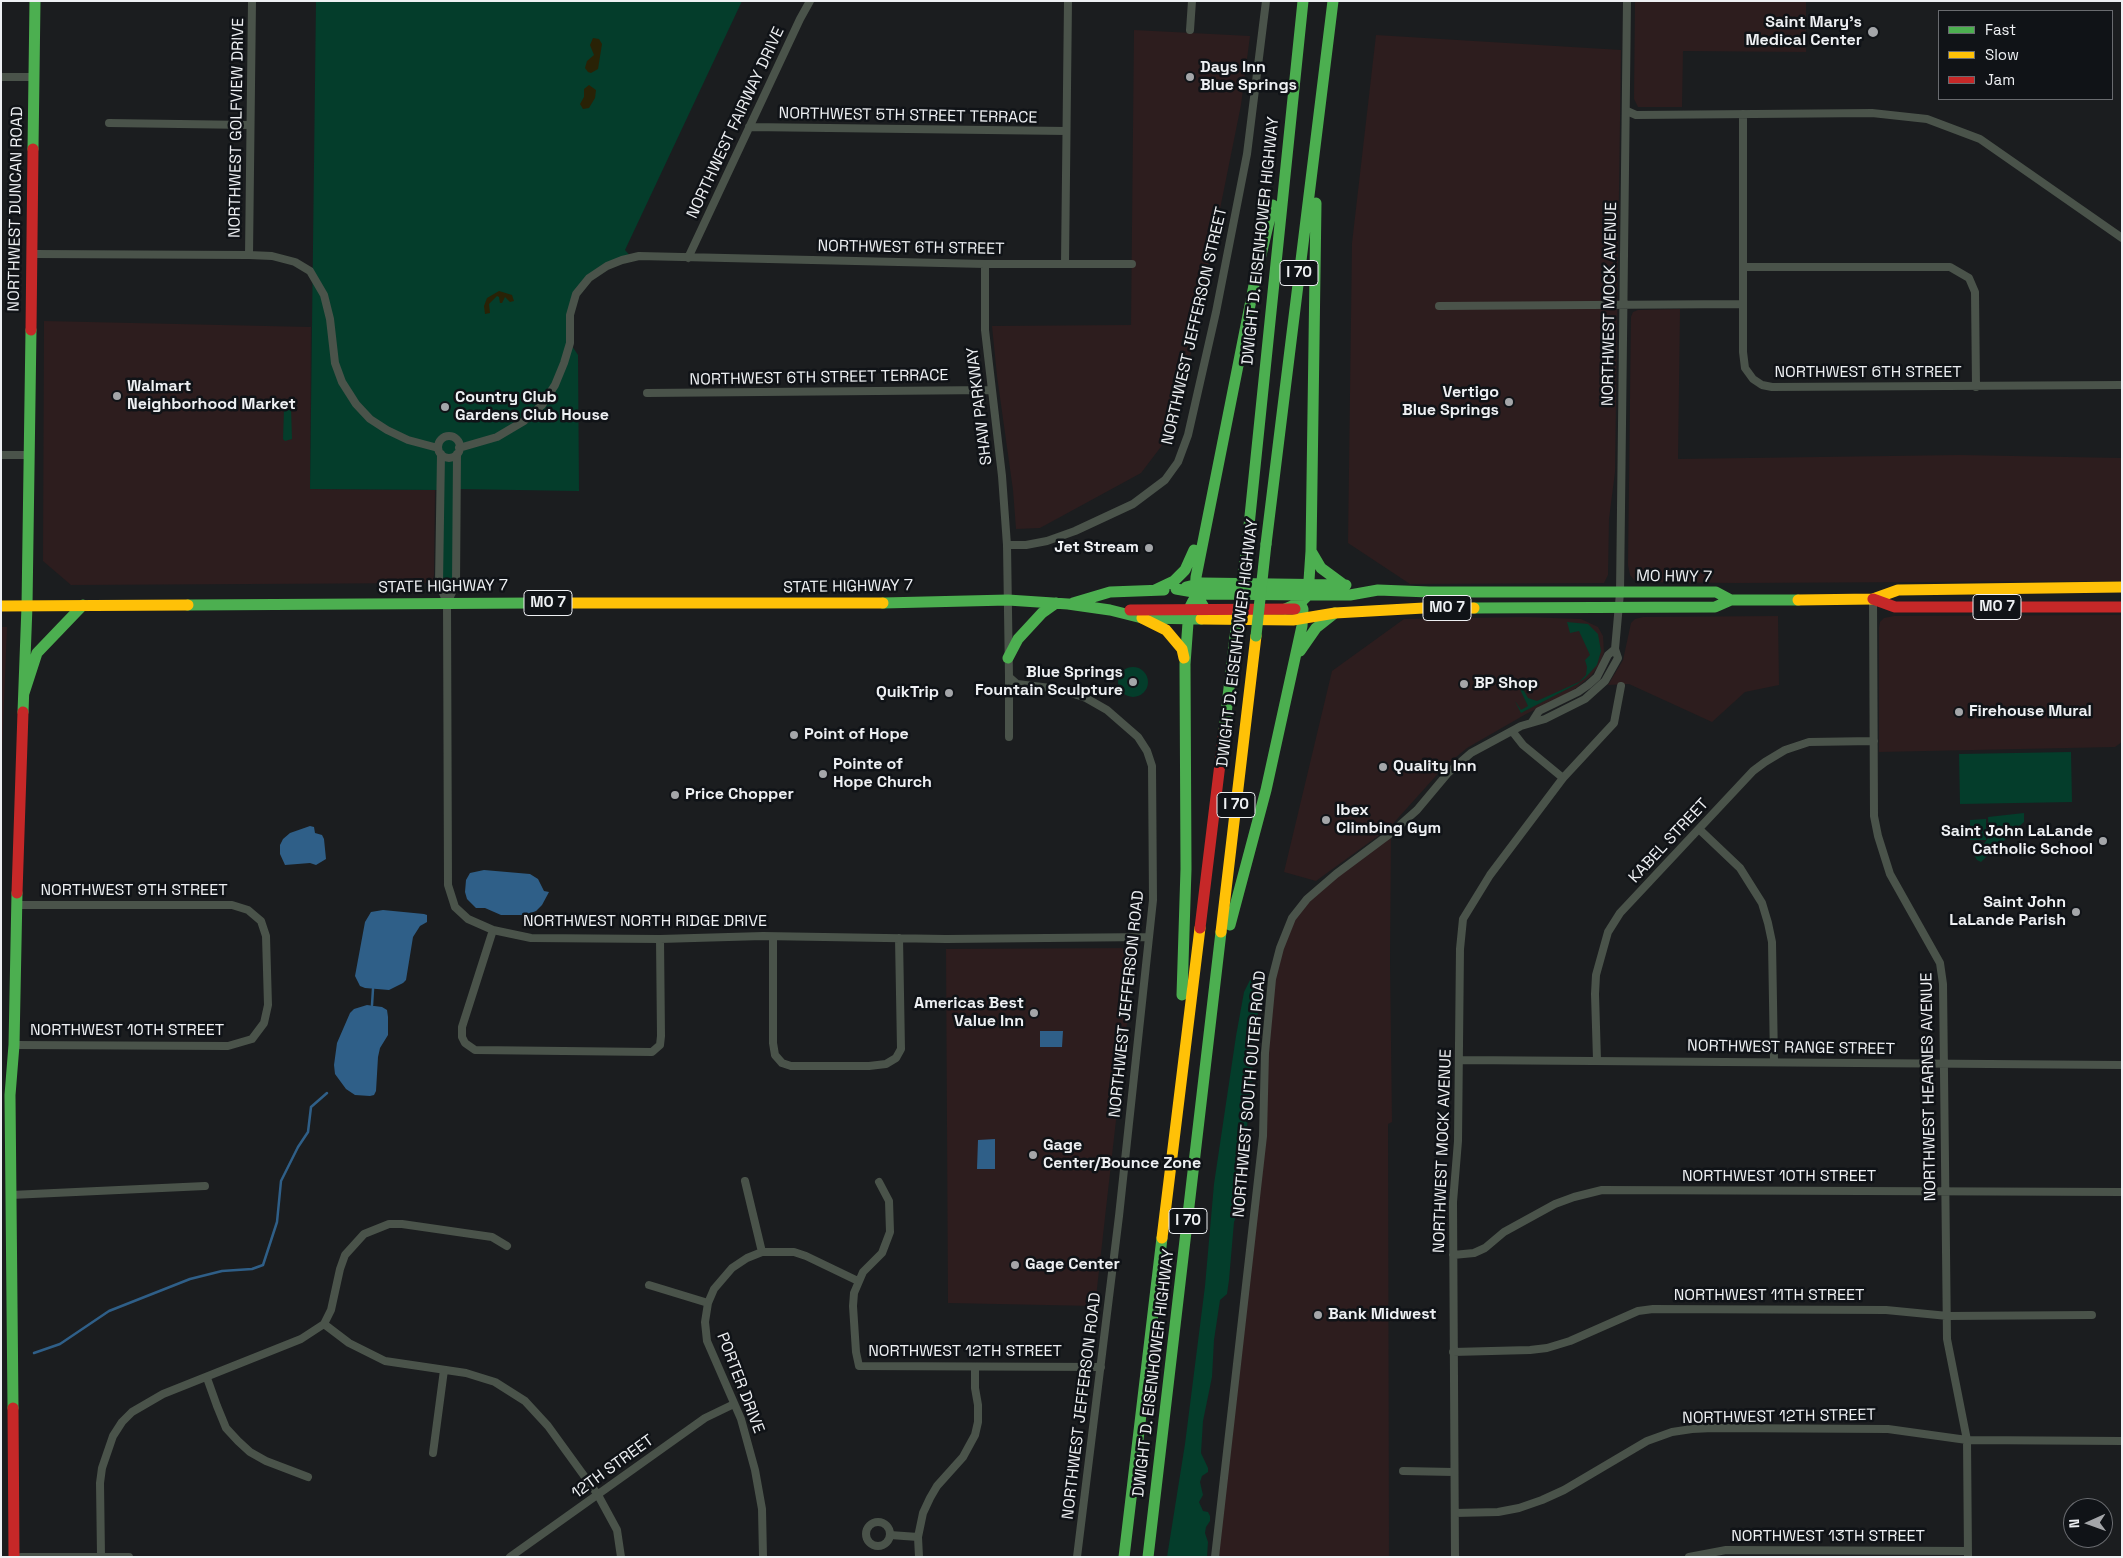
<!DOCTYPE html>
<style>
body{margin:0}
#map{position:relative;width:2123px;height:1558px;overflow:hidden;background:#1b1d1f;font-family:"Space Grotesk",sans-serif}
canvas{display:block}
.frame{position:absolute;inset:0;border:2px solid #eef0f3;pointer-events:none}
.legend{position:absolute;left:1938px;top:10px;width:175px;height:90px;box-sizing:border-box;background:#101317;border:1px solid #696b6f;margin:0;padding:6px 9px;list-style:none;font-size:15px;color:#eef0f3}
.legend li{display:flex;align-items:center;gap:10px;height:25px}
.legend b{width:25px;border:1px solid #696b6f}
.north{position:absolute;left:2063px;top:1498px;width:50px;height:50px;box-sizing:border-box;background:#101317;border:1px solid #696b6f;border-radius:50%;rotate:268deg;font-size:14px;font-weight:700;line-height:20px;text-align:center;color:#eef0f3}
.north::after{content:'';display:block;margin:auto;width:18px;height:22px;background:#a4a6a9;clip-path:polygon(50% 0,100% 100%,50% 72%,0 100%)}
</style>
<div id="map">
<canvas width="2123" height="1558"></canvas>
<div class="frame"></div>
<ul class="legend">
<li><b style="height:6px;background:#4caf50"></b>Fast</li>
<li><b style="height:6px;background:#ffc107"></b>Slow</li>
<li><b style="height:6px;background:#c62828"></b>Jam</li>
</ul>
<div class="north">N</div>
</div>
<script>
const ctx = document.querySelector('canvas').getContext('2d');
ctx.lineJoin = 'round';
function fillPath(path, color) { ctx.fillStyle = color; ctx.fill(path, 'evenodd'); }
const poly = rows => new Path2D(rows.map(r => 'M' + r).join(''));
function trace(path, color, width, dash) { ctx.strokeStyle = color; ctx.lineWidth = width; ctx.lineCap = dash ? 'butt' : 'round'; ctx.setLineDash(dash || []); ctx.stroke(path); }
function write(font, color, halo, rows, align = 'center') {
  ctx.font = font + ' "Space Grotesk",sans-serif'; ctx.lineWidth = 5; ctx.setLineDash([]); ctx.textBaseline = 'middle'; ctx.strokeStyle = halo; ctx.fillStyle = color; for (const [text, x, y, turn = 0] of rows) {
    ctx.save(); ctx.translate(x, y); ctx.rotate((+turn || 0) * Math.PI / 180); ctx.textAlign = isNaN(turn) ? turn : align; if (halo) ctx.strokeText(text, 0, 0); ctx.fillText(text, 0, 0); ctx.restore();
  }
}
fillPath(poly([
 [1635,1,1806,1,1806,52,1683,51,1682,107,1638,107,1634,99],
 [1134,30,1250,36,1241,105,1176,427,1141,473,1040,528,1016,529,1013,490,997,376,992,326,1131,325],
 [1376,35,1621,50,1615,472,1609,519,1608,575,1604,583,1410,584,1348,543,1352,243],
 [1680,309,1678,459,1960,455,2122,458,2122,581,1735,583,1642,582,1635,581,1630,575,1628,565,1631,317,1633,312,1638,310],
 [44,321,311,327,310,489,435,490,434,575,432,583,71,585,43,561],
 [2122,615,2122,742,2115,747,1879,752,1879,627,1880,622,1884,618,1894,616],
 [1778,616,1779,685,1745,692,1712,722,1629,684,1608,685,1623,660,1631,623,1635,619,1643,617],
 [1526,617,1581,619,1598,627,1603,636,1604,652,1600,664,1591,676,1571,692,1526,714,1467,748,1444,767,1389,828,1316,881,1284,872,1332,671,1404,619],
 [1,627,7,627,1,777],
 [1391,833,1390,961,1392,1122,1388,1124,1389,1557,1215,1557,1263,1136,1272,979,1292,918,1307,899],
 [1134,948,1135,952,1095,1306,948,1303,946,949]
]), '#2d1d1e');
fillPath(poly([
 [316,1,742,1,625,250,632,258,607,266,576,294,570,343,578,355,579,491,456,489,460,586,441,587,440,490,310,489],
 [291,407,292,439,285,441,283,439,284,409],
 [1567,622,1588,624,1598,634,1601,651,1597,665,1585,678,1577,684,1521,713,1515,701,1521,710,1528,706,1516,681,1518,680,1528,698,1537,701,1579,682,1586,675,1587,667,1585,660,1590,655,1579,631,1570,633],
 '1118 682a15 15 0 1 1 30 0a15 15 0 1 1-30 0Z',
 [2071,752,2072,802,1960,804,1959,754],
 [2024,813,2024,822,1983,860,1981,862,1977,860,1973,853,1982,847,1989,836,1988,817],
 [1986,819,1986,840,1970,840,1970,820],
 [1254,976,1260,978,1261,989,1253,1055,1252,1090,1239,1185,1244,1198,1234,1222,1229,1280,1227,1294,1220,1300,1214,1340,1212,1377,1203,1421,1201,1453,1208,1468,1208,1472,1202,1476,1200,1482,1203,1495,1199,1502,1203,1511,1208,1512,1210,1516,1210,1521,1206,1527,1205,1533,1208,1542,1207,1557,1167,1557,1185,1444,1205,1286,1214,1184,1236,1036,1244,992,1250,980]
]), '#043d2b');
fillPath(poly([
 [593,38,599,39,602,44,598,69,591,73,588,72,585,68,587,61,594,55,590,45],
 [589,85,596,90,595,98,589,108,583,109,580,104,584,97,584,89],
 [499,291,512,295,514,301,510,302,505,297,502,303,500,303,499,297,497,296,489,304,490,313,485,314,484,306,487,298]
]), '#292206');
fillPath(poly([
 [310,826,314,827,315,833,322,835,324,839,326,859,316,865,310,863,285,865,280,854,280,845,283,839,290,833],
 [484,870,530,874,538,879,544,891,549,892,542,905,536,911,526,915,501,915,485,908,476,908,467,899,465,892,466,880,470,873],
 [383,910,424,914,427,915,427,922,420,926,413,937,406,980,403,983,389,990,365,988,360,986,355,976,365,922,371,912],
 [367,1005,382,1007,387,1010,388,1017,388,1035,380,1048,378,1057,376,1091,374,1095,370,1096,355,1095,346,1089,335,1074,334,1065,337,1043,350,1013,354,1009],
 [1040,1031,1063,1031,1062,1047,1040,1047],
 [995,1139,995,1169,977,1169,978,1140]
]), '#2f5f88');
trace(poly([
 [372,1005,373,989],
 [34,1353,60,1344,109,1311,190,1279,222,1271,252,1269,263,1265,277,1222,281,1181,298,1147,308,1132,311,1107,327,1093]
]), '#2f5f88', 2.5);
trace(poly([
 [1190,30,1192,1],
 [1,77,34,77],
 [1627,111,1636,115,1872,113,1927,119,1980,139,2122,238],
 [1743,114,1743,352,1745,368,1753,379,1762,385,1772,387,2122,385],
 [109,123,250,125],
 [749,127,1066,131],
 [33,254,249,255,272,256,295,262,310,271,324,295,330,319,335,363,342,382,356,404,370,419,387,430,408,440,438,448],
 [249,255,252,1],
 [688,258,800,19,810,1],
 [1065,263,1068,1],
 [985,264,985,330,1002,476,1007,545,1009,677,1017,684,1059,689,1086,698,1107,710,1138,737,1147,751,1152,766,1153,900,1119,1216,1077,1557],
 [1743,267,1950,267,1969,278,1975,292,1976,387],
 [1439,306,1742,304],
 [647,393,991,390],
 '438 447a11 11 0 1 1 22 0a11 11 0 1 1-22 0Z',
 [459,448,497,437,524,421,542,405,555,385,564,363,570,343,570,315,576,294,589,278,607,266,622,260,639,256,985,264,1132,264],
 [441,454,439,583,447,603,448,885,455,907,468,919,493,930,531,938,660,939,763,936,946,939,1148,937],
 [1,455,28,455],
 [1007,545,1026,545,1047,541,1075,531,1133,504,1165,480,1178,462,1188,435,1216,312,1247,154,1266,1],
 [1873,599,1874,816,1878,836,1890,874,1940,963,1943,984,1947,1339,1967,1440,1968,1557],
 [447,603,456,584,457,454],
 [1532,722,1539,711,1578,692,1588,685,1597,677,1608,655,1615,649],
 [1512,731,1523,745,1563,778],
 [1009,737,1009,677],
 [1700,830,1740,868,1762,903,1768,923,1772,942,1774,1061],
 [493,930,462,1027,462,1037,465,1043,475,1050,652,1052,660,1045,661,1036,660,939],
 [773,937,773,1043,775,1055,782,1063,791,1066,869,1066,886,1064,896,1058,901,1049,899,938],
 [14,1045,228,1046,252,1039,264,1023,268,1005,266,936,261,921,248,910,232,905,17,905],
 [1460,1060,2122,1065],
 [1597,1060,1595,994,1596,975,1608,932,1620,913,1753,771,1765,762,1785,750,1809,742,1874,741],
 [745,1181,762,1252],
 [879,1182,889,1201,890,1232,882,1253,863,1272,854,1293,853,1306,856,1352,859,1366,1101,1367],
 [11,1195,205,1186],
 [1453,1255,1474,1253,1485,1248,1504,1232,1555,1204,1574,1197,1602,1190,2122,1192],
 [649,1285,708,1303],
 [324,1324,349,1343,385,1361,466,1373,482,1378,495,1382,525,1401,548,1426,598,1495,617,1530,621,1557],
 [1453,1352,1530,1350,1547,1348,1570,1341,1638,1311,1653,1309,1886,1310,1948,1316,2092,1315],
 [207,1378,217,1406,226,1428,238,1441,250,1452,266,1461,308,1477],
 [433,1453,444,1370],
 [1403,1471,1453,1472],
 [1455,1513,1498,1512,1519,1508,1542,1500,1564,1490,1647,1441,1672,1432,1692,1429,1713,1428,1888,1429,1967,1440,2122,1441],
 '866 1534a12 12 0 1 1 24 0a12 12 0 1 1-24 0Z',
 [890,1535,918,1537],
 [101,1556,100,1483,102,1468,113,1436,122,1422,132,1412,163,1394,301,1339,324,1324,331,1310,340,1269,345,1255,364,1234,389,1224,402,1224,492,1237,507,1246],
 [21,1557,129,1557],
 [510,1557,705,1418,734,1404],
 [763,1557,762,1509,755,1470,741,1419,707,1341,705,1322,708,1303,714,1289,732,1268,747,1258,762,1252,794,1252,806,1256,858,1281],
 [919,1557,918,1537,923,1513,930,1498,937,1486,963,1457,975,1435,978,1422,978,1405,975,1388,975,1367],
 [1215,1557,1263,1136,1265,1053,1272,979,1280,948,1292,918,1307,899,1336,874,1391,833,1417,810,1448,773,1471,753,1521,726,1545,719,1585,699,1605,681,1618,658,1615,649,1620,593,1627,1],
 [1455,1557,1453,1202,1458,1141,1460,949,1463,919,1490,875,1563,778,1614,723,1621,686],
 [1689,1557,1726,1550,1968,1551]
]), '#4a534a', 8);
trace(poly([
 [33,149,35,1],
 [1266,544,1333,1],
 [1247,545,1303,1],
 [1311,551,1321,568,1344,585],
 [1186,587,1202,583,1346,585],
 [1176,589,1205,594,1308,595,1350,595,1378,590,1429,592,1716,592,1731,600],
 [1155,590,1174,581,1185,570,1194,550],
 [883,603,1008,600,1068,604,1110,610,1142,618,1201,619],
 [1073,603,1110,592,1164,590],
 [188,605,533,603],
 [1474,608,1715,607,1731,600,1798,600],
 [1205,609,1195,592,1196,577,1255,280,1273,205],
 [1285,609,1301,602,1308,595,1311,551,1316,203],
 [1300,651,1316,628,1335,613],
 [1008,658,1018,639,1042,613,1056,603],
 [24,693,37,653,83,605],
 [23,712,27,606,31,330],
 [1224,731,1235,637],
 [1230,925,1266,790,1302,626,1303,609,1296,594],
 [1182,995,1186,869,1185,664,1189,609,1193,601,1205,594],
 [13,1408,10,1095,14,1045,17,893],
 [1124,1557,1162,1238],
 [1148,1557,1221,932]
]), '#4caf50', 11);
trace(poly([
 [1798,600,1873,599,1898,590,2122,587],
 [533,603,883,603],
 [1,606,188,605],
 [1142,618,1166,630,1182,649,1184,658],
 [1201,619,1293,620,1335,613,1424,608,1474,608],
 [1221,932,1256,636],
 [1162,1238,1200,928]
]), '#ffc107', 11);
trace(poly([
 [31,330,33,149],
 [1873,599,1895,607,2122,607],
 [1130,610,1295,609],
 [17,893,23,712],
 [1200,928,1224,731],
 [13,1408,14,1557]
]), '#c62828', 11);
trace(poly([
 [1256,636,1266,544],
 [1235,637,1247,545]
]), '#4caf50', 11);
for (const [x, y, r, color] of [
 [1873,32,6,"#a4a6a9"],
 [1190,77,5,"#a4a6a9"],
 [117,396,5,"#a4a6a9"],
 [1509,402,5,"#a4a6a9"],
 [445,407,5,"#a4a6a9"],
 [1149,548,5,"#a4a6a9"],
 [1133,682,5,"#a4a6a9"],
 [1464,684,5,"#a4a6a9"],
 [949,693,5,"#a4a6a9"],
 [1959,712,5,"#a4a6a9"],
 [794,735,5,"#a4a6a9"],
 [1383,767,5,"#a4a6a9"],
 [823,774,5,"#a4a6a9"],
 [675,795,5,"#a4a6a9"],
 [1326,820,5,"#a4a6a9"],
 [2103,841,5,"#a4a6a9"],
 [2076,912,5,"#a4a6a9"],
 [1034,1013,5,"#a4a6a9"],
 [1033,1155,5,"#a4a6a9"],
 [1015,1265,5,"#a4a6a9"],
 [1318,1315,5,"#a4a6a9"]
]) { const dot = new Path2D(); dot.arc(x, y, r, 0, 2 * Math.PI); ctx.fillStyle = color; ctx.fill(dot); trace(dot, '#101317', 2); }
for (const [x, y, w] of [
 [1299,273,38],
 [548,603,48],
 [1997,607,48],
 [1447,608,48],
 [1236,805,38],
 [1188,1221,38]
]) { const box = new Path2D(); box.roundRect(x - w / 2, y - 12.5, w, 25, 4); ctx.fillStyle = '#101317'; ctx.fill(box); trace(box, '#eef0f3', 1); }
write('bold 15px', '#eef0f3', null, [
 ["I 70",1299,273],
 ["MO 7",548,603],
 ["MO 7",1997,607],
 ["MO 7",1447,608],
 ["I 70",1236,805],
 ["I 70",1188,1221]
]);
write('bold 16px', '#eef0f3', '#101317', [
 ["Saint Mary's",1862,23,"right"],
 ["Medical Center",1862,41,"right"],
 ["Days Inn",1200,68],
 ["Blue Springs",1200,86],
 ["Walmart",127,387],
 ["Neighborhood Market",127,405],
 ["Vertigo",1499,393,"right"],
 ["Blue Springs",1499,411,"right"],
 ["Country Club",455,398],
 ["Gardens Club House",455,416],
 ["Jet Stream",1139,548,"right"],
 ["Blue Springs",1123,673,"right"],
 ["Fountain Sculpture",1123,691,"right"],
 ["BP Shop",1474,684],
 ["QuikTrip",939,693,"right"],
 ["Firehouse Mural",1969,712],
 ["Point of Hope",804,735],
 ["Pointe of",833,765],
 ["Hope Church",833,783],
 ["Quality Inn",1393,767],
 ["Price Chopper",685,795],
 ["Ibex",1336,811],
 ["Climbing Gym",1336,829],
 ["Saint John LaLande",2093,832,"right"],
 ["Catholic School",2093,850,"right"],
 ["Saint John",2066,903,"right"],
 ["LaLande Parish",2066,921,"right"],
 ["Americas Best",1024,1004,"right"],
 ["Value Inn",1024,1022,"right"],
 ["Gage",1043,1146],
 ["Center/Bounce Zone",1043,1164],
 ["Gage Center",1025,1265],
 ["Bank Midwest",1328,1315]
], 'left');
write('16px', '#eef0f3', '#101317', [
 ["NORTHWEST 5TH STREET TERRACE",908,116,1],
 ["NORTHWEST FAIRWAY DRIVE",736,123,-65],
 ["NORTHWEST GOLFVIEW DRIVE",237,128,-89],
 ["NORTHWEST DUNCAN ROAD",16,209,-89],
 ["DWIGHT D. EISENHOWER HIGHWAY",1261,241,-84],
 ["NORTHWEST 6TH STREET",911,248,1],
 ["NORTHWEST MOCK AVENUE",1610,304,-89],
 ["NORTHWEST JEFFERSON STREET",1195,326,-77],
 ["NORTHWEST 6TH STREET",1868,373],
 ["NORTHWEST 6TH STREET TERRACE",819,378,-1],
 ["SHAW PARKWAY",980,406,-97],
 ["MO HWY 7",1674,577,1],
 ["STATE HIGHWAY 7",443,587,-1],
 ["STATE HIGHWAY 7",848,587,-1],
 ["DWIGHT D. EISENHOWER HIGHWAY",1238,643,-83],
 ["KABEL STREET",1669,841,-47],
 ["NORTHWEST 9TH STREET",134,891],
 ["NORTHWEST NORTH RIDGE DRIVE",645,922],
 ["NORTHWEST JEFFERSON ROAD",1127,1004,-84],
 ["NORTHWEST 10TH STREET",127,1031],
 ["NORTHWEST RANGE STREET",1791,1048,1],
 ["NORTHWEST HEARNES AVENUE",1929,1087,-91],
 ["NORTHWEST SOUTH OUTER ROAD",1250,1094,-85],
 ["NORTHWEST MOCK AVENUE",1443,1151,-88],
 ["NORTHWEST 10TH STREET",1779,1177],
 ["NORTHWEST 11TH STREET",1769,1296],
 ["NORTHWEST 12TH STREET",965,1352],
 ["DWIGHT D. EISENHOWER HIGHWAY",1154,1373,-83],
 ["PORTER DRIVE",740,1383,69],
 ["NORTHWEST JEFFERSON ROAD",1082,1406,-83],
 ["NORTHWEST 12TH STREET",1779,1417,-1],
 ["12TH STREET",613,1467,-36],
 ["NORTHWEST 13TH STREET",1828,1537]
]);
</script>
